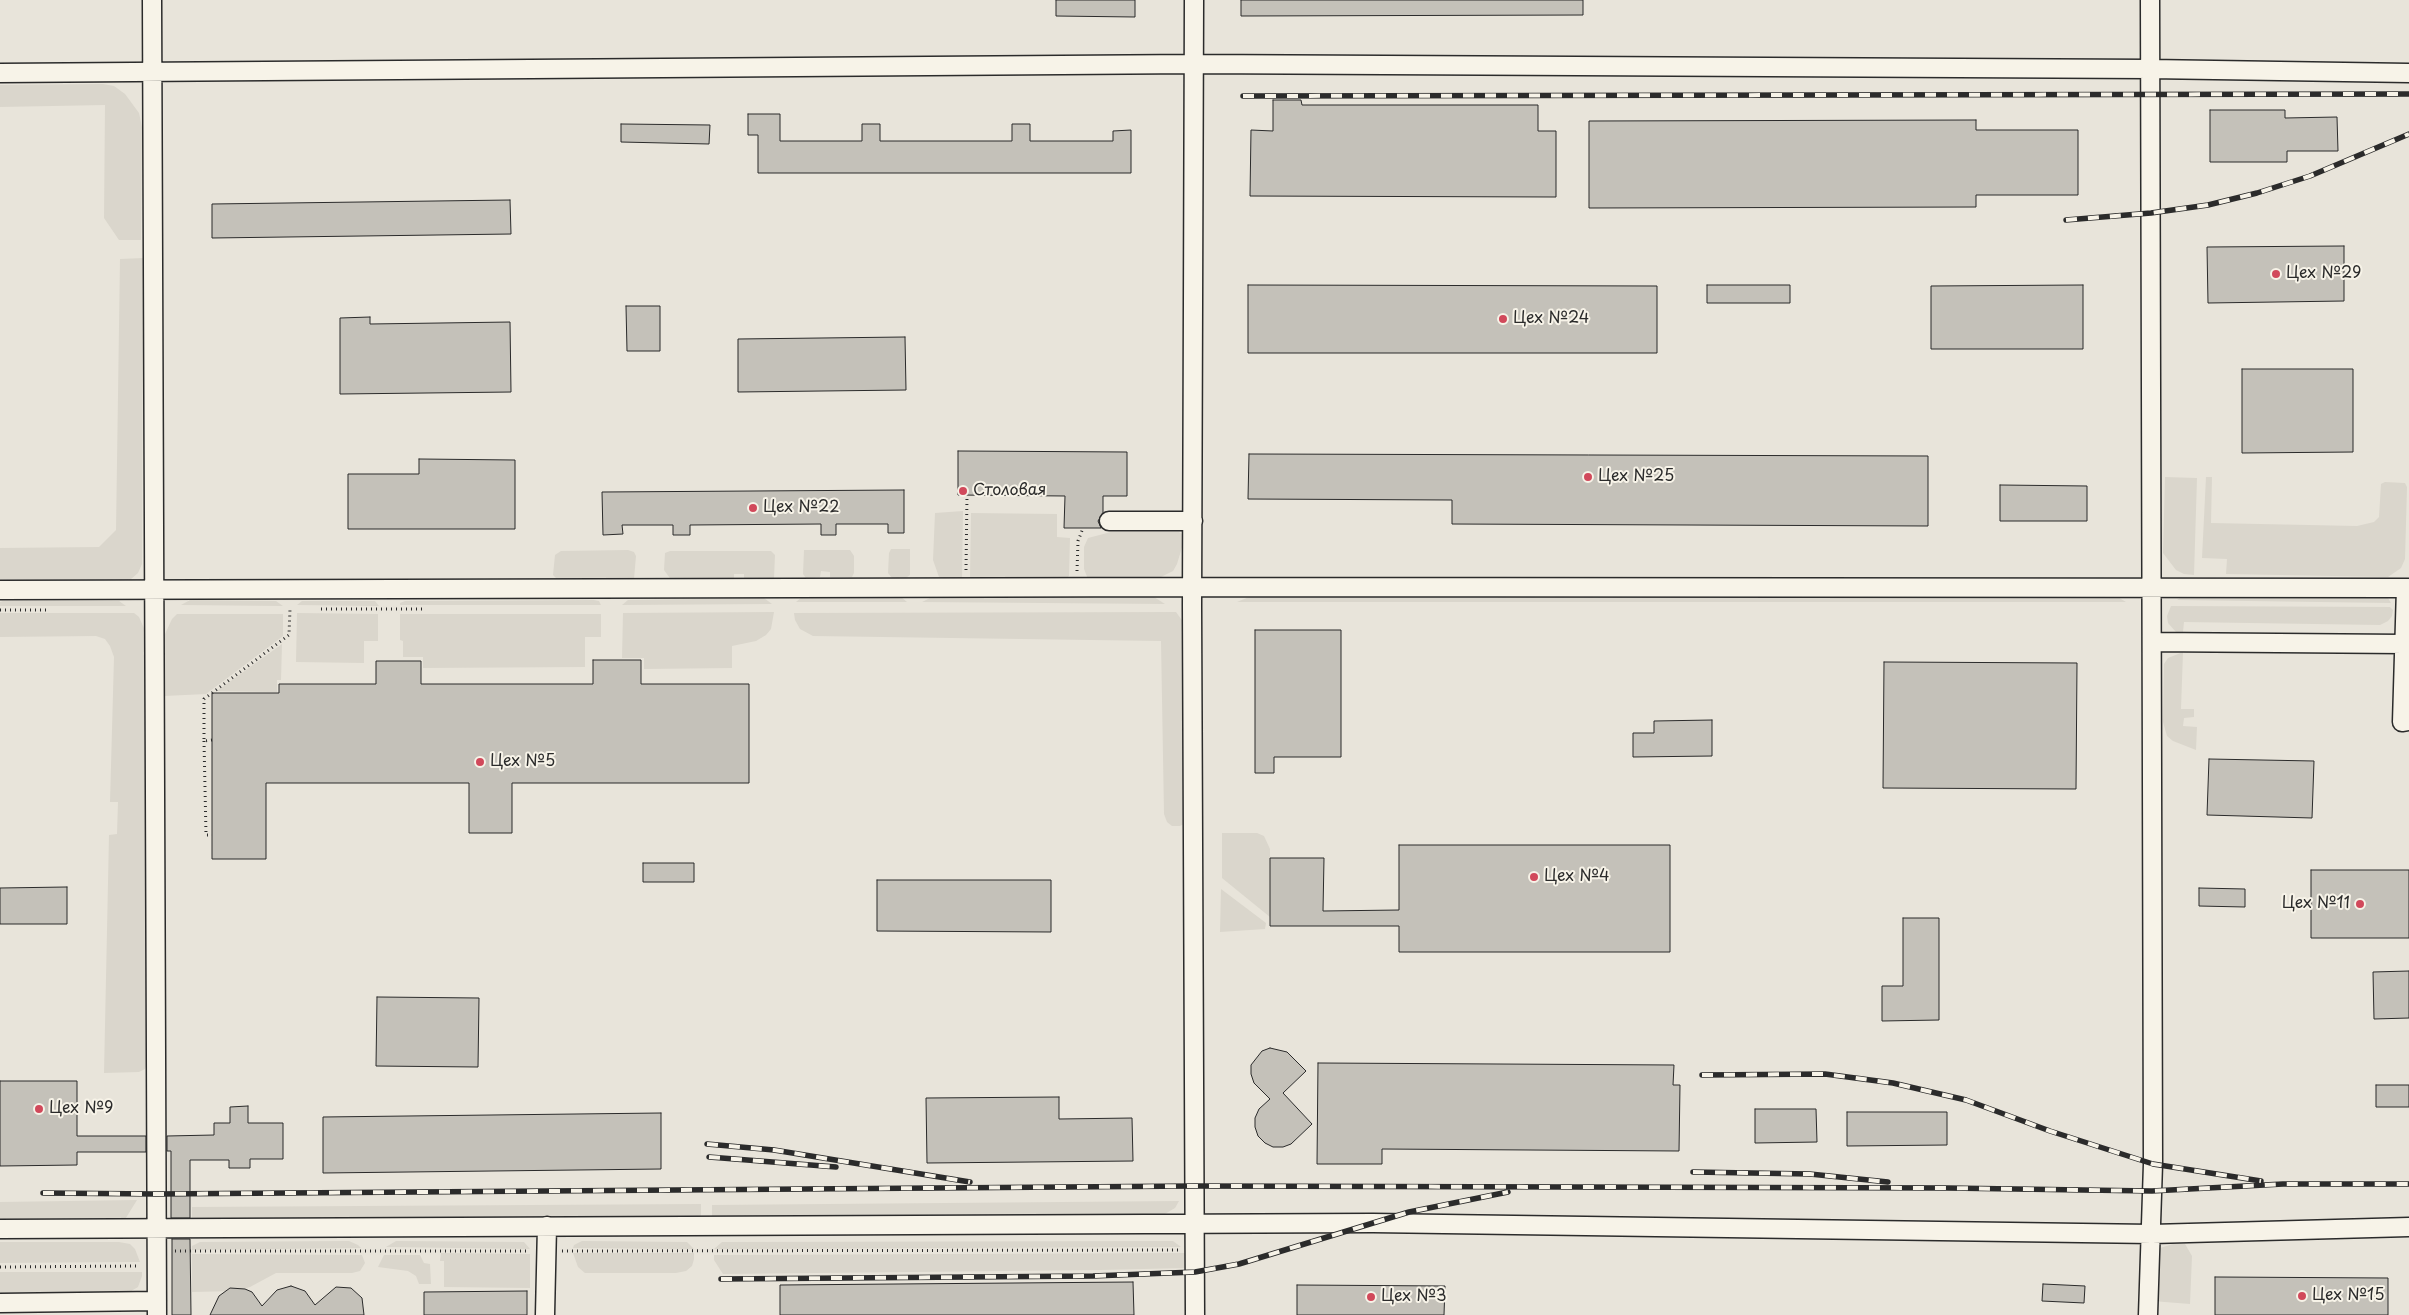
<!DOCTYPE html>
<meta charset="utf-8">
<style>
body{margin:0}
canvas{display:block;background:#f7f3e8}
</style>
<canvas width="2409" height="1315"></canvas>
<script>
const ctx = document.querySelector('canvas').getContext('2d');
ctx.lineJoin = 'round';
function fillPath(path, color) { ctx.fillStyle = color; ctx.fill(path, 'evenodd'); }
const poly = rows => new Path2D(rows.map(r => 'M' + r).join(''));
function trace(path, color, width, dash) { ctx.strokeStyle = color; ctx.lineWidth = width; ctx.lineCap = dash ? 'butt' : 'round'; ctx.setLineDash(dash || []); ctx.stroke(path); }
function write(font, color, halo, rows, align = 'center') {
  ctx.font = font + ' "Playpen Sans",sans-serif'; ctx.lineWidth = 4; ctx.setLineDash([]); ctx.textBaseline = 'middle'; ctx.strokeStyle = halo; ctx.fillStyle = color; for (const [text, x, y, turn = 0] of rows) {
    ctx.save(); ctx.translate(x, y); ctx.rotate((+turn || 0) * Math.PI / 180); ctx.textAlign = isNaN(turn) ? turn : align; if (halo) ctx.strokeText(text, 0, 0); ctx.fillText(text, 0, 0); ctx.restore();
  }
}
fillPath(poly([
 [0,0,2409,0,2409,1315,0,1315]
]), '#e8e4da');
fillPath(poly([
 [103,84,114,86,125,94,139,113,142,127,141,240,119,240,104,218,105,105,0,107,0,85],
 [143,258,142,564,138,573,131,579,121,582,0,583,0,548,99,547,116,530,120,259],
 [2165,477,2197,478,2194,575,2184,574,2176,570,2163,553],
 [2206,477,2212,477,2211,523,2357,526,2374,522,2379,517,2381,484,2385,482,2405,483,2407,487,2405,559,2401,568,2388,577,2226,574,2227,559,2202,558],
 [963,511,962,579,943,579,939,577,933,560,935,513],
 [971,513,1057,514,1057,537,1070,538,1069,576,1066,579,970,578],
 [1111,532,1179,532,1183,535,1183,544,1177,564,1173,571,1159,578,1088,579,1084,569,1084,547,1088,538],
 [891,549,910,549,910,575,904,579,892,578,888,573,889,553],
 [628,550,634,552,636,556,634,579,558,580,553,575,555,555,561,551],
 [804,550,850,550,854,556,854,573,852,577,830,577,830,572,821,571,820,577,806,578,803,574],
 [670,551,771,551,775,555,774,578,744,580,744,574,734,574,734,580,672,581,664,570,665,553],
 [2187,594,2381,596,2388,598,2391,603,2177,600],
 [934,596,1154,597,1165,604,922,602],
 [2116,596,2126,602,1237,602,1249,597],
 [802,597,901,597,907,602,796,602],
 [764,598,772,604,622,605,628,600],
 [190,600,276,601,283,606,181,605],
 [594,600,599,601,601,605,400,605,400,603,405,601],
 [3,601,119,601,126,606,0,606,0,602],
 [302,601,375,601,379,606,297,605],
 [2171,606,2390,607,2393,610,2392,616,2388,621,2380,625,2184,622,2183,632,2176,632,2168,623,2167,616],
 [774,612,771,629,766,635,756,641,732,646,732,668,644,669,644,658,622,658,623,613],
 [1176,612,1186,626,1186,823,1180,826,1172,826,1167,822,1164,814,1161,641,813,636,800,629,795,620,794,613],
 [0,613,134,613,139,617,147,635,147,1063,145,1069,139,1072,104,1073,109,835,117,834,118,802,110,802,114,657,110,646,105,639,96,636,0,637],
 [297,613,378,614,378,641,364,641,364,663,296,662],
 [177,614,283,614,283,636,206,694,164,696,165,634,172,619],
 [400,614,601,614,601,637,585,637,585,667,423,668,423,657,403,657,403,641,400,640],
 [282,644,281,680,277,680,277,692,217,691],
 [2183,652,2181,709,2194,709,2194,717,2184,718,2183,726,2197,727,2196,750,2173,741,2167,736,2163,722,2164,664,2168,658],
 [1222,833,1257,833,1264,836,1270,849,1270,917,1222,878],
 [1221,889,1266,923,1265,929,1220,932],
 [137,1200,124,1221,0,1225,0,1202],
 [1179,1201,1175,1208,1158,1218,712,1221,712,1205],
 [701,1204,701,1221,192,1223,192,1207],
 [349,1241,358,1245,361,1248,192,1250,192,1246,200,1242],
 [396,1241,524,1242,530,1249,386,1247],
 [582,1241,687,1242,694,1249,573,1248,574,1245],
 [1173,1241,1181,1247,714,1249,722,1242,728,1242],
 [0,1242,119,1242,130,1244,135,1249,140,1262,0,1263],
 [2173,1244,2185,1244,2192,1256,2190,1304,2152,1301,2154,1257,2160,1248],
 [441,1253,530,1254,530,1288,444,1287,444,1261,440,1261],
 [573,1253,694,1253,694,1259,692,1266,686,1271,676,1273,585,1273,578,1267],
 [1185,1253,1187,1268,1101,1270,723,1274,714,1260,714,1255],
 [192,1254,362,1255,365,1263,360,1271,352,1273,276,1273,250,1287,237,1291,192,1292],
 [384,1255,420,1255,424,1263,430,1264,431,1284,419,1284,416,1276,408,1271,378,1267],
 [0,1272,142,1272,142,1276,138,1287,126,1294,0,1296]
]), '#dad6cc');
const building = poly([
 [1056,0,1135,0,1135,17,1056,16,1056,0],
 [1241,0,1583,0,1583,15,1241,16,1241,0],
 [1273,100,1301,100,1302,105,1538,105,1538,131,1556,131,1556,197,1250,196,1251,130,1273,131,1273,100],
 [2210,110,2285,110,2285,118,2337,117,2338,151,2287,151,2287,162,2210,162,2210,110],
 [748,114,780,114,780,141,862,141,862,124,880,124,880,141,1012,141,1012,124,1030,124,1030,141,1113,141,1113,131,1131,130,1131,173,758,173,758,135,748,135,748,114],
 [1976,120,1976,130,2078,130,2078,195,1976,195,1976,207,1589,208,1589,121,1976,120],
 [621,124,710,125,709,144,621,142,621,124],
 [510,200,511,234,212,238,212,204,510,200],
 [2344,246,2344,301,2208,303,2207,247,2344,246],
 [1248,285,1657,286,1657,353,1248,353,1248,285],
 [1707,285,1790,285,1790,303,1707,303,1707,285],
 [2083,285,2083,349,1931,349,1931,286,2083,285],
 [626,306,660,306,660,351,627,351,626,306],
 [370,317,370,324,510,322,511,392,340,394,340,318,370,317],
 [905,337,906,390,738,392,738,339,905,337],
 [2242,369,2353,369,2353,452,2242,453,2242,369],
 [958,451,1127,452,1127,496,1103,496,1103,513,1098,521,1101,528,1064,528,1065,496,958,495,958,451],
 [1249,454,1928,456,1928,526,1452,524,1452,500,1248,499,1249,454],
 [419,459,515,460,515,529,348,529,348,474,419,474,419,459],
 [2000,485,2087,486,2087,521,2000,521,2000,485],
 [904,490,904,533,888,533,888,524,836,524,836,535,821,535,821,524,690,525,690,535,673,535,673,525,622,525,623,534,603,535,602,492,904,490],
 [1255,630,1341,630,1341,757,1274,757,1274,773,1255,773,1255,630],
 [593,660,641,660,641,684,749,684,749,783,512,783,512,833,469,833,469,783,266,783,266,859,212,859,212,693,279,693,279,684,376,684,376,661,421,661,421,684,593,684,593,660],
 [1884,662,2077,663,2076,789,1883,788,1884,662],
 [1712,720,1712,756,1633,757,1633,733,1654,733,1654,721,1712,720],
 [2209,759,2314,761,2312,818,2207,815,2209,759],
 [1399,845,1670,845,1670,952,1399,952,1399,926,1270,926,1270,858,1324,858,1323,911,1399,910,1399,845],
 [643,863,694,863,694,882,643,882,643,863],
 [2311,870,2409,870,2409,938,2311,938,2311,870],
 [877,880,1051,880,1051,932,877,931,877,880],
 [67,887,67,924,0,924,0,888,67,887],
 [2199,888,2245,889,2245,907,2199,906,2199,888],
 [1903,918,1939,918,1939,1020,1882,1021,1882,986,1903,986,1903,918],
 [2409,971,2409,1018,2374,1019,2373,972,2409,971],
 [377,997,479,998,478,1067,376,1066,377,997],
 [1270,1048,1287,1052,1306,1071,1283,1093,1312,1124,1291,1144,1283,1147,1273,1147,1265,1143,1258,1136,1255,1127,1255,1118,1259,1109,1270,1099,1254,1083,1251,1074,1251,1065,1262,1051,1270,1048],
 [1318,1063,1674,1065,1673,1085,1680,1085,1679,1151,1382,1149,1382,1164,1317,1164,1318,1063],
 [0,1081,77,1081,77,1136,146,1136,146,1152,77,1152,77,1165,0,1166,0,1081],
 [2376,1085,2409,1085,2409,1107,2376,1107,2376,1085],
 [1059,1097,1059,1119,1132,1118,1133,1161,927,1163,926,1098,1059,1097],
 [248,1106,248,1123,283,1123,283,1159,250,1159,250,1168,229,1168,229,1160,190,1160,190,1218,171,1218,171,1151,167,1151,167,1136,214,1135,214,1123,230,1123,230,1107,248,1106],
 [1755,1109,1816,1109,1817,1142,1755,1143,1755,1109],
 [1847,1112,1947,1112,1947,1145,1847,1146,1847,1112],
 [661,1113,661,1169,323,1173,323,1117,661,1113],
 [172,1239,190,1239,191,1315,172,1315,172,1239],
 [2215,1277,2388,1278,2388,1315,2215,1315,2215,1277],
 [1133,1282,1134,1315,780,1315,780,1285,1133,1282],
 [2043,1284,2085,1286,2084,1303,2042,1301,2043,1284],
 [1297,1285,1445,1286,1444,1315,1297,1315,1297,1285],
 [291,1286,305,1291,315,1305,336,1287,351,1288,362,1298,364,1315,210,1315,219,1296,230,1288,245,1289,252,1292,262,1306,277,1290,291,1286],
 [527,1291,527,1315,424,1315,424,1292,527,1291]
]);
fillPath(building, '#c4c1b9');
trace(building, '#2b2b2b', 1);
const minor = poly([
 [152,0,157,1315],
 [1194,0,1192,605,1195,1315],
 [0,73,1194,64,2150,69,2409,73],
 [1109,521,1193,521],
 [2406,588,2402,722,2409,721],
 [0,590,1193,587,2409,588],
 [2152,642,2404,644],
 [0,1229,1373,1223,2152,1234,2409,1227],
 [0,1303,157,1301],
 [545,1315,547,1226],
 [2148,1315,2153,1164,2150,0]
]);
trace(minor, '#2b2b2b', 21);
trace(poly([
 [966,570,967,495],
 [1077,571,1078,541,1083,528],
 [321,609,422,609],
 [0,610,49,610],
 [212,740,204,741,204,699,289,635,290,609],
 [204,741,206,835,212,835],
 [175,1251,528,1251],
 [562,1251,1178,1250],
 [0,1267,139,1266]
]), '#2b2b2b', 3, [1, 4]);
trace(minor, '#f7f3e8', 18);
const rail = poly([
 [1243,96,2409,94],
 [2066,220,2151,213,2208,205,2257,193,2310,176,2409,134],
 [1702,1075,1825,1074,1893,1083,1966,1100,2050,1131,2153,1164,2261,1181],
 [707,1144,774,1150,970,1182],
 [709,1157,836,1167],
 [1693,1172,1810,1174,1888,1182],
 [43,1193,156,1194,1195,1186,1947,1188,2152,1191,2283,1184,2409,1184],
 [721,1279,1093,1276,1195,1272,1239,1264,1409,1212,1508,1192]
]);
trace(rail, '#2b2b2b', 5.5);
trace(rail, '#f7f3e8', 4, [11]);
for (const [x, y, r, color] of [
 [2276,274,5,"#d1495b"],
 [1503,319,5,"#d1495b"],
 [1588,477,5,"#d1495b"],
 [963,491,5,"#d1495b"],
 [753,508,5,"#d1495b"],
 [480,762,5,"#d1495b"],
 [1534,877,5,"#d1495b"],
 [2360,904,5,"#d1495b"],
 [39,1109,5,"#d1495b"],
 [2302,1296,5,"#d1495b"],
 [1371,1297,5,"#d1495b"]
]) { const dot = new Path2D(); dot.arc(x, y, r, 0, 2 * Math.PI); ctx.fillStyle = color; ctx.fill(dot); trace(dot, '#f7f3e8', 2); }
write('16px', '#2b2b2b', '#f7f3e8', [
 ["Цех №29",2286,274],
 ["Цех №24",1513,319],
 ["Цех №25",1598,477],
 ["Столовая",973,491],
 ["Цех №22",763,508],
 ["Цех №5",490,762],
 ["Цех №4",1544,877],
 ["Цех №11",2350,904,"right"],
 ["Цех №9",49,1109],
 ["Цех №15",2312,1296],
 ["Цех №3",1381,1297]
], 'left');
</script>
